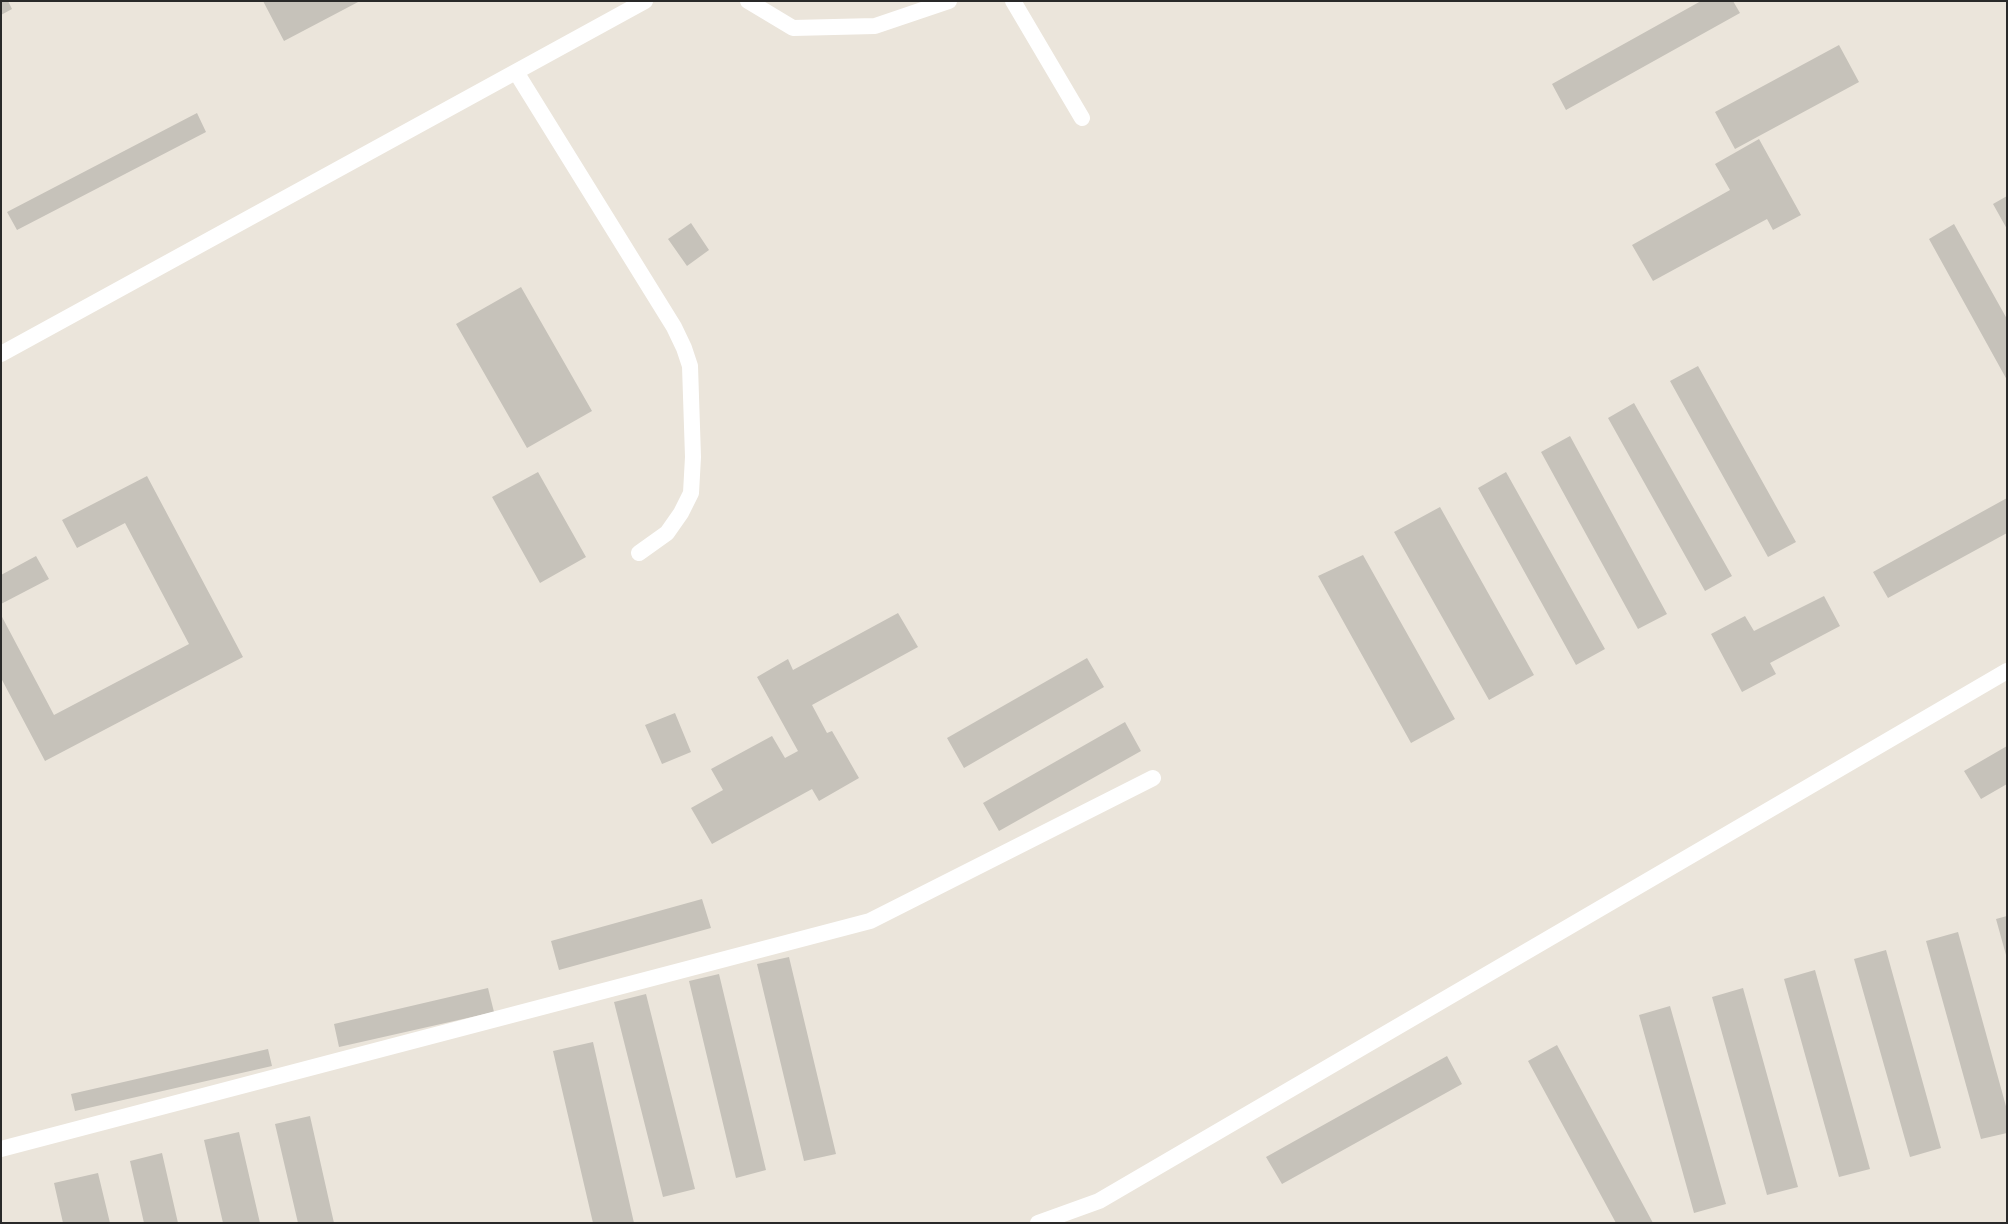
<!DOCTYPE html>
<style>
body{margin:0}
#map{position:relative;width:2008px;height:1224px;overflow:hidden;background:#ebe5db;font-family:"IBM Plex Sans",sans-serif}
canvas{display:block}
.frame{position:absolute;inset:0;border:2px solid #292929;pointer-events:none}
</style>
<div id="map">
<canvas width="2008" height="1224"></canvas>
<div class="frame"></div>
</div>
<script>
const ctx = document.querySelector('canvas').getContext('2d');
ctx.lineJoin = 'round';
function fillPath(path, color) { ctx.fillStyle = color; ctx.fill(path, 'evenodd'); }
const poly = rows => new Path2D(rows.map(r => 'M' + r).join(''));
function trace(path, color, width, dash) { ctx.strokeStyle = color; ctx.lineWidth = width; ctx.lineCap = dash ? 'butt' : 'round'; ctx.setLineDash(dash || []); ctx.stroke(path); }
fillPath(poly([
 [1,1,8,1,12,9,1,15],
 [263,1,360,1,284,41],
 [1701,1,1733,1,1740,13,1566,110,1552,84],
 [1839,45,1859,82,1735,149,1715,112],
 [197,113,206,132,17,230,7,212],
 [1759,139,1801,215,1773,230,1767,219,1653,281,1632,245,1730,190,1715,164],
 [2007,196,2007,229,1993,204],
 [691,223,709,250,687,266,668,239],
 [1954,224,2007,319,2007,380,1929,239],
 [521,287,592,411,527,448,456,324],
 [1698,366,1796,542,1768,557,1670,381],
 [1634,403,1732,576,1705,591,1608,418],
 [1570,436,1667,614,1638,629,1541,452],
 [538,472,586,557,540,583,492,497],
 [1506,472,1605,649,1576,665,1478,488],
 [147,476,243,657,45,761,1,678,1,615,54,715,189,644,125,523,77,548,62,520],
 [2007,498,2007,533,1888,598,1873,572],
 [1440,507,1534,675,1489,700,1394,532],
 [1363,555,1455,719,1411,743,1318,576],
 [36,556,49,579,1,604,1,575],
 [1824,596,1840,626,1770,663,1776,674,1742,692,1711,634,1745,616,1754,631],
 [898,613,918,647,812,705,827,733,832,731,859,778,819,801,812,789,712,844,691,808,723,790,711,769,772,736,785,758,798,751,757,677,788,659,793,670],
 [1087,658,1104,687,964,768,947,738],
 [675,713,691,752,662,764,645,725],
 [1125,722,1141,751,999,831,983,803],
 [2007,746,2007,784,1981,799,1964,771],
 [702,899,711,928,559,970,551,941],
 [2007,916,2007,955,2006,955,1996,919],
 [1958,932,2007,1110,2007,1133,1981,1139,1926,941],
 [1886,950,1941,1148,1910,1157,1854,959],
 [789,957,836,1154,804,1161,757,964],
 [1815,970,1870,1169,1839,1177,1784,979],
 [719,974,766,1170,736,1178,689,981],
 [488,988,494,1012,339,1047,334,1024],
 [1743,988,1798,1187,1767,1195,1712,997],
 [646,994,695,1189,663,1197,614,1002],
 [1670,1006,1726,1204,1694,1213,1639,1015],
 [593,1042,634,1223,593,1223,553,1051],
 [1557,1045,1653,1223,1616,1223,1528,1061],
 [268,1049,272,1066,75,1111,71,1094],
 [1447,1056,1462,1084,1282,1184,1266,1157],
 [310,1116,334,1223,298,1223,275,1124],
 [239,1132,260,1223,223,1223,204,1140],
 [162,1153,178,1223,144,1223,130,1161],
 [98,1173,110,1223,63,1223,54,1183]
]), '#c6c2ba');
trace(poly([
 [748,1,793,28,875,26,949,1],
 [1013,1,1082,118],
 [516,72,674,327,684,348,690,366,693,457,691,493,681,513,667,533,639,553],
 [1,354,645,1],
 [1,1149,870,921,1153,778],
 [1038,1223,1099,1201,2007,671]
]), '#fff', 16);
</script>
